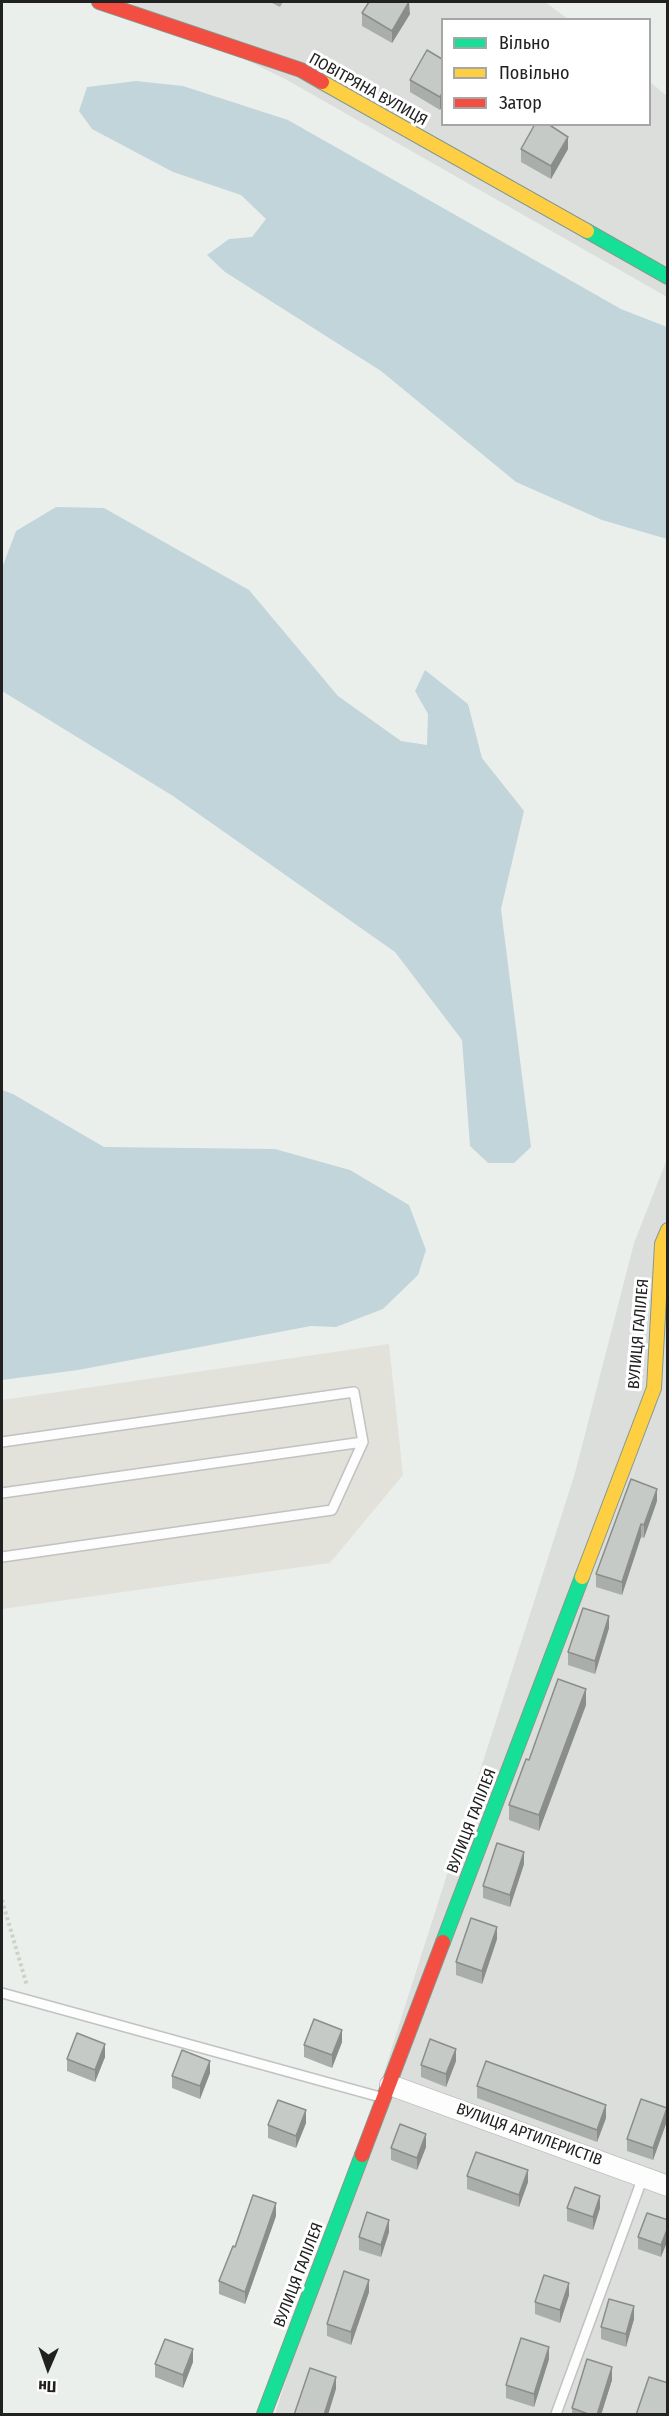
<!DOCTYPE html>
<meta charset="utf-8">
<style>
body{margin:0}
#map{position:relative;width:669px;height:2416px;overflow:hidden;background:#ebefec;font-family:"Fira Sans Condensed",sans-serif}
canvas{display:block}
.frame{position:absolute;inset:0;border:3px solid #212121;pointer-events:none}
.legend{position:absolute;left:441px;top:18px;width:210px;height:108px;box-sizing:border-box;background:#fff;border:2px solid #a6a6a6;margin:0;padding:8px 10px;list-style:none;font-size:18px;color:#212121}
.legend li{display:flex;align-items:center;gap:12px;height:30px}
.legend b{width:30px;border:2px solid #a6a6a6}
.north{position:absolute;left:18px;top:2338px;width:60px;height:60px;-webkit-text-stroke:4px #fff;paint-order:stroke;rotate:182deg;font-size:16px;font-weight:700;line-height:24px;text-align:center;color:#212121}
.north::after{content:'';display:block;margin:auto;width:21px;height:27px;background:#212121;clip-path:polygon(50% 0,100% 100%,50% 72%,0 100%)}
</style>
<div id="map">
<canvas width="669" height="2416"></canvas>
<div class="frame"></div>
<ul class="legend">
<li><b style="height:8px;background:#16e098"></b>Вільно</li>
<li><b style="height:8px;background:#ffcf43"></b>Повільно</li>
<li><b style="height:8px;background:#f24e42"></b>Затор</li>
</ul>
<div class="north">Пн</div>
</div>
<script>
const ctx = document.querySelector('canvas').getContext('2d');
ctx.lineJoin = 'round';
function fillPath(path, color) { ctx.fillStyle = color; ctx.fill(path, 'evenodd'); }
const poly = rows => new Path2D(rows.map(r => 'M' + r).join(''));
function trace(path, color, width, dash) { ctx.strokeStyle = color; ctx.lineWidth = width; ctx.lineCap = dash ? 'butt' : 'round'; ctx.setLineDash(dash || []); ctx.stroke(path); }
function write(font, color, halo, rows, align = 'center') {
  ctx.font = font + ' "Fira Sans Condensed",sans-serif'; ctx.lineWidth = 6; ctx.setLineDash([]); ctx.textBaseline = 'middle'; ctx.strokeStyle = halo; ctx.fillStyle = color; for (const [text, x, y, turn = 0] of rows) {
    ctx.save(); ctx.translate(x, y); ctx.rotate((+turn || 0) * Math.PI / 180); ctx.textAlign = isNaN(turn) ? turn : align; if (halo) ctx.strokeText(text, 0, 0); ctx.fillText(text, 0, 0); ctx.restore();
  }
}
fillPath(poly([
 [128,2,545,2,568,19,442,20,442,124,650,124,650,82,667,96,667,297,287,80],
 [667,1159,667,2414,275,2414,575,1473,634,1243]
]), '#dcdedc');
fillPath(poly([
 [389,1344,403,1475,330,1563,2,1609,2,1400]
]), '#e2e2db');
fillPath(poly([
 [136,81,183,86,288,120,621,309,667,327,667,539,602,520,516,482,381,371,225,272,207,255,229,239,252,237,266,219,241,195,173,172,92,129,79,111,87,87],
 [56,507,104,508,249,590,338,696,401,741,427,745,428,714,415,691,425,670,468,704,482,758,524,811,501,909,531,1147,514,1163,488,1163,470,1146,462,1040,395,952,173,796,2,691,2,568,16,531],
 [2,1090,13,1094,104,1147,275,1149,350,1170,409,1205,426,1250,418,1275,383,1309,336,1327,311,1326,78,1370,2,1380]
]), '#c2d5db');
const lane = poly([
 [2,1442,354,1392,363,1442,332,1510,2,1557],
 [2,1493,363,1442],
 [2,1993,380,2097],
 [556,2414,643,2177]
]);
const street = poly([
 [390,2085,668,2186]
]);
const fast = poly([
 [587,231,668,277],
 [443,1942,582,1577],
 [264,2414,362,2155]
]);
const slow = poly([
 [322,82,587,231],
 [582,1577,654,1388,662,1244,668,1230]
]);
const jam = poly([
 [99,2,301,70,322,82],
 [362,2155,443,1942]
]);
trace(lane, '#c1c2c1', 12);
trace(street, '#c1c2c1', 22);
trace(fast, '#849991', 16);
trace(slow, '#849991', 16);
trace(jam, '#849991', 16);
trace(poly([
 [2,1900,27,1986]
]), '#cad3c6', 4, [3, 3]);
trace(lane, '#fcfdfc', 9);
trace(street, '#fcfdfc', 20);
trace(fast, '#16e098', 14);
trace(slow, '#ffcf43', 14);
trace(jam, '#f24e42', 14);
fillPath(poly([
 [270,2,283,2,280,7],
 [362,13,410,14,392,43,362,26],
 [442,59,442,106,440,110,410,92,410,80],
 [521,149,568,149,551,179,521,162],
 [657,1501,644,1538,641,1537,622,1595,596,1587,596,1574],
 [609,1628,595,1674,568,1665,568,1652],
 [586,1705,539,1831,509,1820,509,1805,529,1760],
 [524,1864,510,1907,483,1898,483,1886],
 [497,1939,482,1984,456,1975,456,1962],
 [668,2034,668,2051,666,2050,666,2038],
 [342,2042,332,2068,304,2057,304,2045],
 [105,2057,95,2082,67,2071,67,2059],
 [456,2061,446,2087,421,2077,421,2065],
 [210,2073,200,2099,172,2088,172,2076],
 [477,2086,606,2118,597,2142,477,2098],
 [667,2121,653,2160,627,2151,627,2139],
 [306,2123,296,2148,268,2138,268,2125],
 [426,2147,417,2170,391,2160,391,2148],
 [467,2176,528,2182,519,2207,467,2189],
 [567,2208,600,2208,593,2230,567,2221],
 [276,2216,245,2304,219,2294,219,2281,235,2247],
 [668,2220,661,2257,638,2249,638,2237],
 [389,2232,381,2257,359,2250,359,2237],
 [369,2292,351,2345,327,2336,327,2324],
 [569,2295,560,2323,535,2314,535,2302],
 [634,2319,626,2347,601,2339,601,2327],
 [549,2359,534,2407,506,2398,506,2385],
 [193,2362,183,2388,155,2377,155,2364],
 [612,2380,601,2415,572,2415,572,2408]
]), '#aaaeab');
fillPath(poly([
 [409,2,410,14,392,43,392,31],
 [442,93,442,106,440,110,440,97],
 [568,137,568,149,551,179,551,166],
 [657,1489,657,1501,644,1538,644,1525],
 [641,1524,641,1537,622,1595,622,1582],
 [609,1616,609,1628,595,1674,595,1661],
 [586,1689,586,1705,539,1831,539,1815],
 [524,1852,524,1864,510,1907,510,1895],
 [497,1927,497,1939,482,1984,482,1971],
 [342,2030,342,2042,332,2068,332,2055],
 [105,2044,105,2057,95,2082,95,2070],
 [456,2049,456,2061,446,2087,446,2074],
 [210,2061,210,2073,200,2099,200,2086],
 [606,2105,606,2118,597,2142,597,2130],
 [667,2108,667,2121,653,2160,653,2148],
 [306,2110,306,2123,296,2148,296,2136],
 [426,2134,426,2147,417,2170,417,2158],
 [528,2170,528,2182,519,2207,519,2195],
 [600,2196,600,2208,593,2230,593,2217],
 [276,2203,276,2216,245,2304,245,2292],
 [389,2220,389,2232,381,2257,381,2245],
 [668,2227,668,2240,661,2257,661,2245],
 [369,2280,369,2292,351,2345,351,2332],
 [569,2283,569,2295,560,2323,560,2310],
 [634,2306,634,2319,626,2347,626,2334],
 [549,2347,549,2359,534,2407,534,2394],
 [193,2349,193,2362,183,2388,183,2375],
 [612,2367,612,2380,601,2415,597,2415],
 [336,2377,336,2389,328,2415,324,2415]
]), '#8b8d8b');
const building = poly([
 [369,2,409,2,392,31,362,13,369,2],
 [427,50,442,59,442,93,440,97,410,80,427,50],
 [535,124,548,124,568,137,551,166,521,149,535,124],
 [631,1479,657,1489,644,1525,641,1524,622,1582,596,1574,631,1479],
 [583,1608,609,1616,595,1661,568,1652,583,1608],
 [558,1679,586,1689,539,1815,509,1805,526,1759,529,1760,558,1679],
 [497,1843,524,1852,510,1895,483,1886,497,1843],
 [471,1918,497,1927,482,1971,456,1962,471,1918],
 [314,2019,342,2030,332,2055,304,2045,314,2019],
 [77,2033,105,2044,95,2070,67,2059,77,2033],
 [430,2039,456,2049,446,2074,421,2065,430,2039],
 [182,2050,210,2061,200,2086,172,2076,182,2050],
 [486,2061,606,2105,597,2130,477,2086,486,2061],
 [641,2099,667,2108,653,2148,627,2139,641,2099],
 [278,2100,306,2110,296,2136,268,2125,278,2100],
 [400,2124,426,2134,417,2158,391,2148,400,2124],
 [476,2152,528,2170,519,2195,467,2176,476,2152],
 [575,2187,600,2196,593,2217,567,2208,575,2187],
 [253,2195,276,2203,245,2292,219,2281,233,2246,235,2247,253,2195],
 [367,2212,389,2220,381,2245,359,2237,367,2212],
 [647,2213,668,2220,668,2227,661,2245,638,2237,647,2213],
 [344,2271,369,2280,351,2332,327,2324,344,2271],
 [544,2275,569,2283,560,2310,535,2302,544,2275],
 [609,2299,634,2306,626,2334,601,2327,609,2299],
 [521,2338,549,2347,534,2394,506,2385,521,2338],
 [165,2339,193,2349,183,2375,155,2364,165,2339],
 [587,2359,612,2367,597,2415,591,2415,572,2408,587,2359],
 [310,2368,336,2377,324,2415,294,2415,310,2368],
 [649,2377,668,2383,668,2415,636,2415,649,2377]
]);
fillPath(building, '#c6cac7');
trace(building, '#8b8d8b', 1.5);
write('16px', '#212121', '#fff', [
 ["ПОВІТРЯНА ВУЛИЦЯ",368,90,29],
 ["ВУЛИЦЯ ГАЛІЛЕЯ",639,1334,-85],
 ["ВУЛИЦЯ ГАЛІЛЕЯ",472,1821,-69],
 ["ВУЛИЦЯ АРТИЛЕРИСТІВ",529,2135,20],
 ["ВУЛИЦЯ ГАЛІЛЕЯ",299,2275,-69]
]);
</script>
